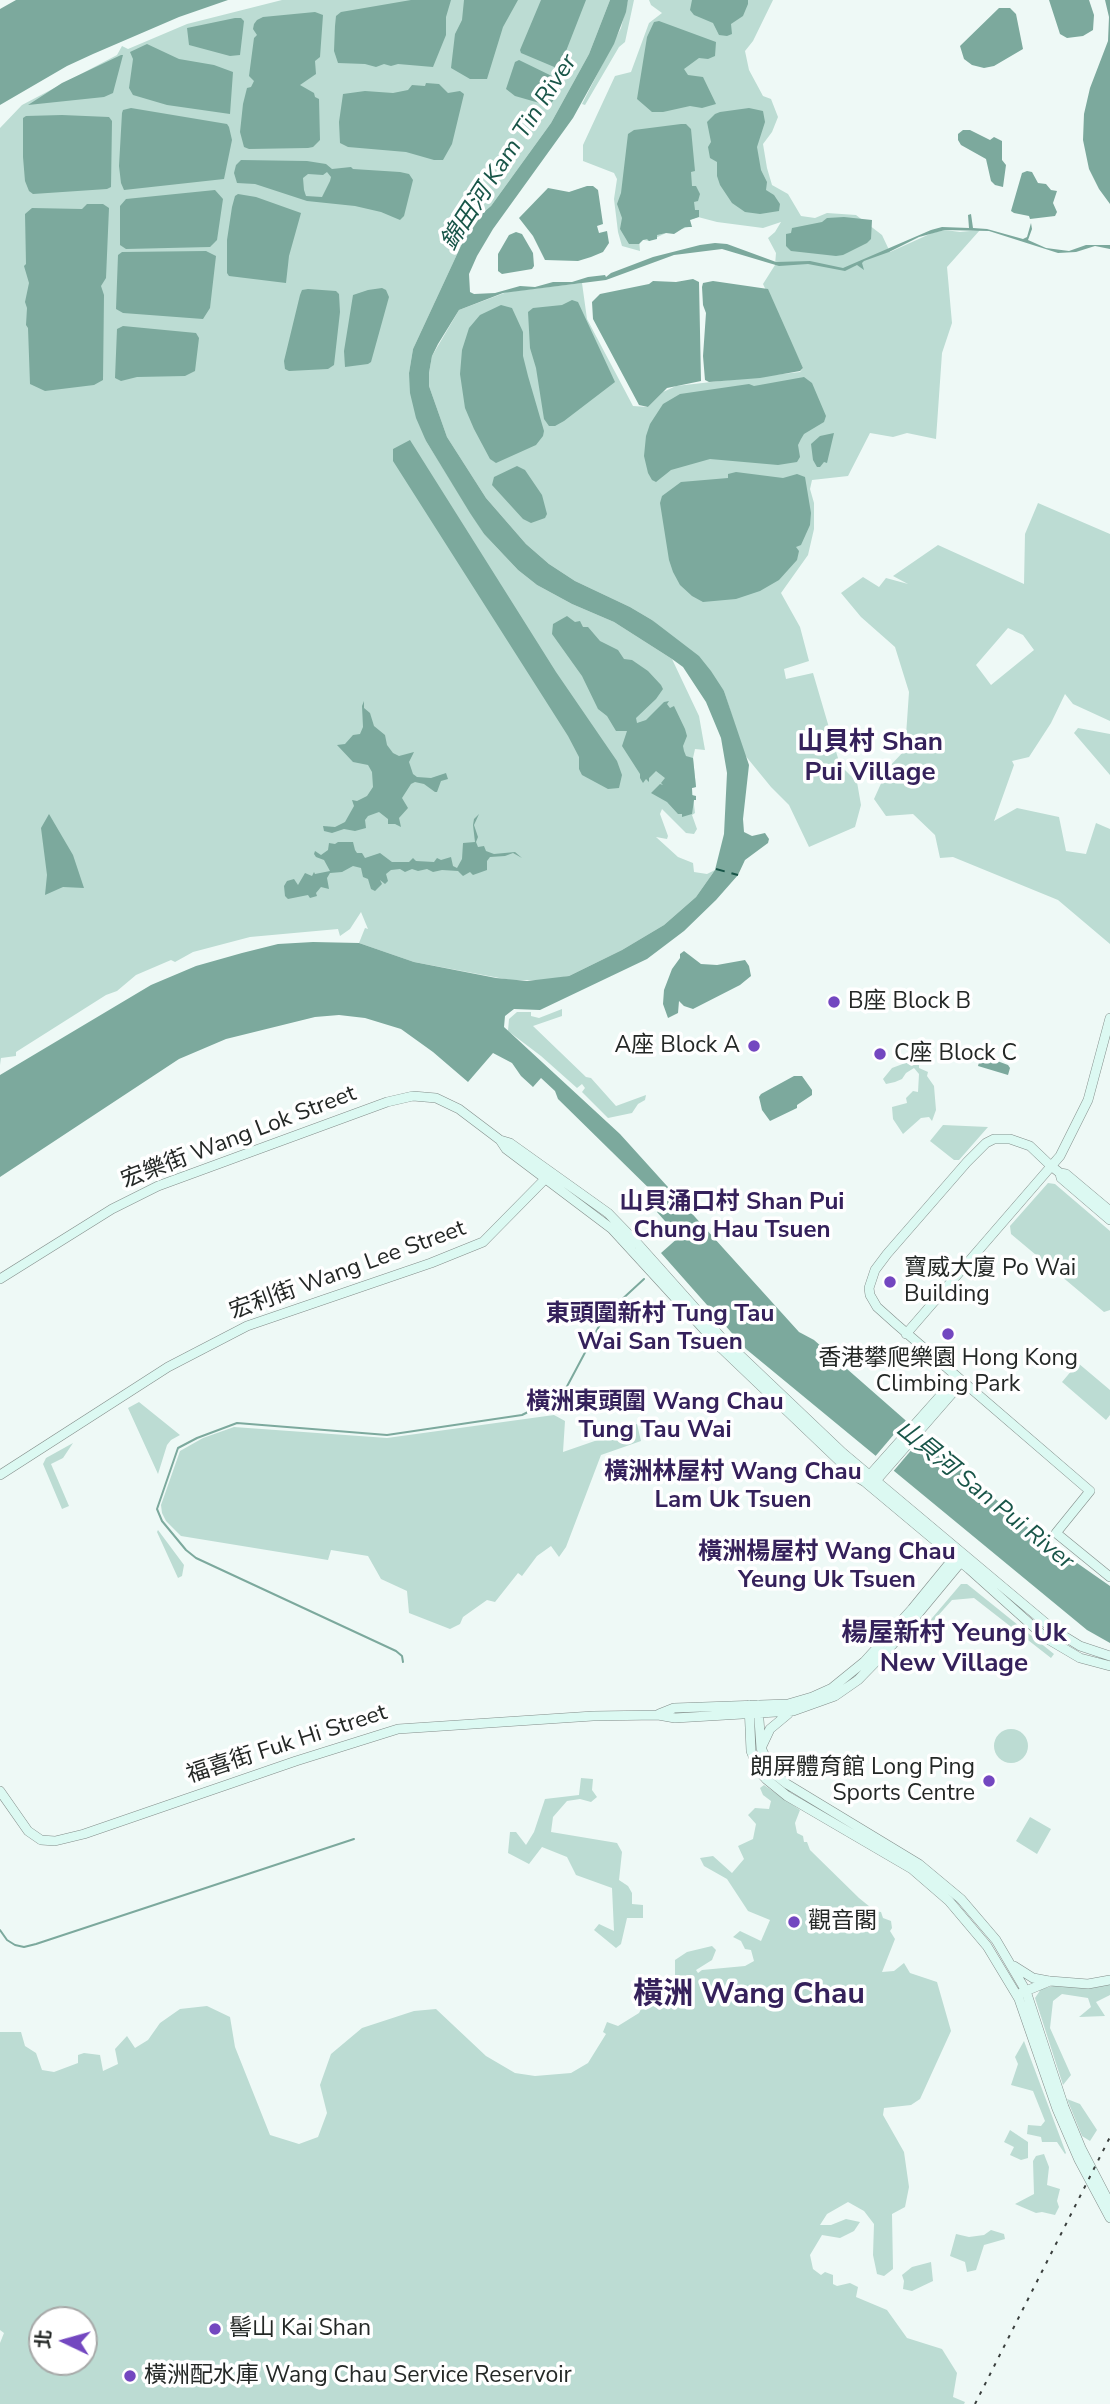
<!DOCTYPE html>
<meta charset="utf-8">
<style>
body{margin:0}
#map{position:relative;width:1110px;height:2404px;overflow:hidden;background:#eef9f6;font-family:"Nunito Sans","Noto Sans TC",sans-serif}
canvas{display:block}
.north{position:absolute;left:28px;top:2306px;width:70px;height:70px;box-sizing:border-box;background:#fff;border:2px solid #a7a9a8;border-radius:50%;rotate:275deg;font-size:19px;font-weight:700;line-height:28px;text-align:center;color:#242826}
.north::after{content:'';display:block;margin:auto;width:24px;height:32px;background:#7347c0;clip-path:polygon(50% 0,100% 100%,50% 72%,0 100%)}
</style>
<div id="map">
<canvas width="1110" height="2404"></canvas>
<div class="north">北</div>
</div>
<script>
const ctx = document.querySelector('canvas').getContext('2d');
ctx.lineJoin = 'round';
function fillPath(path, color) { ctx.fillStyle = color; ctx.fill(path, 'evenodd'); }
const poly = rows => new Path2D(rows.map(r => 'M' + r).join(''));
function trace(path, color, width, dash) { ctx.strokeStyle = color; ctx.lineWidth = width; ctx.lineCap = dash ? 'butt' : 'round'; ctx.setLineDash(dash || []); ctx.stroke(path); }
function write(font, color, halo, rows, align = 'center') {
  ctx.font = font + ' "Nunito Sans","Noto Sans TC",sans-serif'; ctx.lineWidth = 7; ctx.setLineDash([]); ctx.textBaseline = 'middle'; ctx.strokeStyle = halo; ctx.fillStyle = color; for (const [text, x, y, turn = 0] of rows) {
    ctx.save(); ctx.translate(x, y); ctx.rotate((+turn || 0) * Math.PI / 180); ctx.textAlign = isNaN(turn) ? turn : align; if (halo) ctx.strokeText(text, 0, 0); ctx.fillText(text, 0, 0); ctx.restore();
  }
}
fillPath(poly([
 [282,0,610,0,589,54,551,123,491,206,472,222,413,349,409,373,426,441,484,534,518,570,537,585,572,604,614,622,672,659,699,716,705,750,695,749,693,758,696,787,692,788,695,813,692,815,697,829,694,834,686,833,662,809,660,814,668,836,667,839,656,837,678,857,693,863,694,872,707,874,715,870,696,897,664,925,622,950,569,976,548,980,510,980,414,962,359,943,365,928,368,929,361,912,350,929,340,936,338,929,250,937,193,952,175,962,171,960,136,975,117,991,106,995,16,1052,16,1056,1,1058,0,1065,0,128,22,105,117,55,122,46,128,49,187,24],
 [628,0,634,0,625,42,619,47,585,105,582,104,621,28],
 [649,0,773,0,753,41,745,51,749,70,763,96,771,99,778,117,772,132,763,144,767,168,772,185,788,194,801,216,815,218,827,213,856,215,882,235,890,252,932,233,945,230,960,232,980,230,947,267,952,323,942,353,936,439,907,433,893,437,870,433,848,476,812,480,810,489,814,503,814,529,808,555,781,593,800,627,809,661,784,669,786,679,813,673,840,765,857,782,861,805,855,827,809,847,789,805,771,787,744,754,724,691,652,620,630,607,575,581,549,564,526,544,486,498,447,437,429,386,429,373,432,356,459,310,507,292,582,283,587,319,633,406,648,407,663,392,676,386,800,372,803,368,763,284,775,265,776,253,768,238,775,232,781,222,763,228,717,222,698,217,690,220,689,227,666,233,649,241,639,239,640,251,622,246,618,232,614,199,617,179,614,173,583,161,583,145,615,76,631,72,649,23,662,13,651,5],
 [1038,503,1110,534,1110,721,1073,704,1065,694,1051,723,1029,757,1012,761,1014,765,994,821,1017,808,1059,817,1066,851,1086,854,1096,823,1110,829,1110,944,1058,900,953,857,940,858,935,835,913,814,886,816,874,799,888,768,905,750,909,692,895,647,861,617,841,593,863,577,879,587,886,578,908,584,893,576,938,545,1024,584,1025,534],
 [1008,628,1023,635,1034,650,991,685,976,665],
 [1078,728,1110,734,1110,775,1074,733],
 [562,1009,562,1016,533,1026,586,1077,591,1078,616,1106,646,1095,645,1100,638,1104,632,1113,608,1118,582,1092,585,1088,582,1084,577,1088,541,1056,508,1031,509,1019,517,1012,531,1012,531,1016,539,1018],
 [916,1059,919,1060,919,1068,928,1072,927,1076,934,1086,936,1110,932,1121,929,1117,921,1118,903,1134,893,1119,892,1107,907,1103,906,1098,913,1091,918,1092,919,1074,914,1068,906,1073,902,1079,895,1082,886,1084,883,1079,892,1068],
 [943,1125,988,1127,959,1160,954,1160,930,1141],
 [1048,1183,1055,1184,1110,1231,1110,1310,1104,1312,1011,1234,1010,1226],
 [1078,1363,1110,1390,1110,1415,1106,1420,1062,1382],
 [139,1402,180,1435,171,1440,167,1445,158,1474,128,1408],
 [554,1415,565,1421,563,1452,612,1435,623,1426,637,1424,641,1441,601,1455,566,1547,559,1557,551,1546,537,1556,522,1576,518,1573,495,1602,487,1600,463,1617,460,1624,450,1629,409,1613,407,1591,381,1579,368,1556,331,1550,328,1560,181,1536,166,1521,162,1513,161,1505,180,1451,203,1438,234,1427,387,1438],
 [73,1443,63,1458,51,1464,69,1506,62,1509,43,1464,46,1458],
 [158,1530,184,1565,182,1576,178,1578,157,1532],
 [961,1584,967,1584,1054,1654,1051,1658,974,1598,952,1600,918,1638,916,1637],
 '994 1746a17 17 0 1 1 34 0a17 17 0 1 1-34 0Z',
 [581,1778,593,1779,592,1790,597,1797,591,1802,580,1799,567,1801,553,1817,551,1832,617,1843,622,1852,619,1880,628,1886,632,1893,632,1904,643,1905,643,1918,627,1918,621,1944,616,1948,594,1930,599,1924,614,1931,612,1888,576,1875,567,1857,542,1847,529,1864,508,1853,510,1832,516,1832,526,1845,534,1832,545,1799,579,1795],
 [764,1785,800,1810,795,1823,797,1833,803,1836,804,1842,807,1842,810,1850,859,1898,875,1911,881,1912,883,1918,891,1921,892,1928,890,1931,895,1939,882,1972,894,1971,904,1963,910,1973,937,1982,951,2031,920,2099,911,2105,884,2108,883,2115,904,2152,909,2187,905,2207,892,2214,893,2269,884,2276,877,2274,873,2255,874,2224,864,2211,848,2202,827,2214,820,2225,831,2225,846,2219,860,2222,854,2231,840,2238,822,2235,810,2255,813,2269,821,2275,825,2272,833,2275,833,2284,837,2286,850,2283,858,2287,856,2297,887,2310,907,2338,942,2349,957,2373,953,2397,965,2402,964,2404,0,2404,0,2343,4,2333,0,2330,0,2032,21,2032,25,2046,36,2053,42,2070,54,2072,78,2063,78,2055,84,2053,100,2055,103,2071,118,2064,115,2049,127,2036,135,2048,148,2040,160,2023,180,2009,207,2006,230,2017,235,2047,270,2135,299,2144,318,2137,327,2113,320,2085,331,2054,362,2028,414,2011,436,2009,486,2056,515,2073,535,2076,571,2073,588,2063,606,2034,603,2032,607,2022,618,2026,639,2013,656,1980,675,1977,675,1960,687,1952,712,1946,716,1950,712,1960,696,1970,698,1973,702,1970,745,1966,754,1961,751,1950,745,1949,741,1941,733,1937,740,1931,761,1941,770,1920,748,1911,727,1879,704,1866,700,1858,713,1856,732,1873,744,1859,738,1846,753,1839,756,1824,748,1815,755,1808,769,1809,771,1801,763,1795,760,1788],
 [42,2320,84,2320,84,2362,42,2362],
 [1030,1817,1051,1829,1037,1854,1016,1841],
 [1110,1984,1110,1995,1096,2002,1105,2016,1079,2017,1091,2007,1088,1998,1062,1994,1053,2001,1050,2028,1071,2075,1063,2085,1035,1998,1041,1989,1057,1985],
 [1024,2041,1066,2153,1065,2154,1057,2142,1042,2142,1041,2137,1027,2134,1028,2125,1041,2126,1045,2121,1033,2091,1011,2085,1018,2064,1015,2057],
 [1067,2099,1080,2104,1097,2130,1090,2141,1082,2136],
 [1010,2130,1028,2142,1028,2158,1021,2160,1010,2155,1014,2147,1004,2142],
 [1044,2154,1049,2167,1047,2185,1060,2189,1057,2201,1059,2207,1055,2215,1042,2212,1036,2213,1015,2204,1034,2194,1033,2161,1036,2156],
 [991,2230,1004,2234,1005,2239,984,2245,976,2270,967,2272,965,2262,950,2256,956,2234,969,2237,984,2235],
 [931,2262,933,2281,912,2291,903,2289,904,2281,902,2275,912,2267]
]), '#bcdcd3');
fillPath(poly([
 [16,0,228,0,179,17,93,54,67,66,0,105,0,9],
 [411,0,451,0,446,17,446,35,433,67,398,64,391,66,384,64,376,67,365,64,338,63,334,51,335,26,336,16,341,12],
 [464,0,518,0,503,27,487,79,470,79,451,68,455,34,462,20],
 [541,0,586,0,559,69,521,53,520,50],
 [610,0,628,0,626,12,614,44,573,118,493,229,477,256,469,274,470,292,474,294,495,293,520,286,535,287,553,282,572,282,588,277,605,275,606,277,611,273,653,257,700,245,715,243,727,244,776,262,810,261,843,268,931,230,942,227,969,228,968,215,971,214,973,228,987,229,1023,239,1027,237,1031,223,1032,229,1028,240,1046,248,1069,251,1086,245,1110,245,1110,249,1095,246,1076,252,1058,253,989,231,945,230,919,237,889,252,864,261,862,263,864,270,857,265,845,271,808,264,779,266,722,249,674,255,606,280,503,293,459,310,438,344,432,356,429,373,429,386,447,437,486,498,526,544,549,564,575,581,630,607,652,620,699,656,711,671,724,691,749,765,743,819,744,832,752,836,765,833,769,839,768,843,745,860,738,875,716,900,684,931,647,959,540,1010,514,1009,505,1016,504,1027,620,1134,799,1332,814,1340,1034,1533,1110,1586,1110,1643,1087,1630,746,1349,661,1253,679,1237,657,1212,665,1204,558,1099,555,1091,541,1078,533,1087,521,1076,512,1063,493,1053,468,1082,433,1052,401,1029,365,1018,339,1015,315,1017,226,1039,179,1059,0,1177,0,1075,151,985,196,966,242,953,278,944,313,942,359,943,414,962,496,978,527,981,569,976,622,950,664,925,696,897,715,870,724,834,727,773,721,738,706,702,683,667,672,659,614,622,572,604,537,585,518,570,484,534,470,513,426,441,416,418,410,393,409,373,413,349,472,222,491,206,551,123,589,54],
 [692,0,748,0,748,4,743,16,731,24,732,34,727,36,719,35,713,23,694,15,690,10],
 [1049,0,1089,0,1094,15,1093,30,1083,36,1067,38,1060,34],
 [1105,0,1110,0,1110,204,1099,189,1089,169,1083,140,1084,114,1090,88,1108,41,1109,17],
 [999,8,1010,8,1016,14,1023,49,994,66,984,68,972,65,964,59,960,46],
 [315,12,323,15,320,57,315,61,316,74,300,85,314,93,315,97,319,99,320,140,313,147,308,148,249,149,244,147,240,132,243,104,247,88,251,87,254,81,249,76,254,38,257,35,253,29,254,24,257,20,263,17],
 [235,18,241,18,244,21,240,55,230,56,189,45,187,28],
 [659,21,716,42,715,56,708,59,699,58,684,69,688,75,703,77,716,104,702,108,690,106,663,112,652,112,637,99,647,37,654,22],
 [147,44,179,59,214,65,233,72,230,114,167,105,133,95,129,88,133,59,130,52],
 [121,55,123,55,113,93,104,97,28,105,62,83],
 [519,60,558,79,560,88,550,106,515,96,506,89,515,62],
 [426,83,439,84,448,93,460,91,464,94,452,144,443,160,434,160,406,152,348,147,340,143,339,122,343,94,365,91,393,93,408,90,412,85,425,86],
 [131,108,227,124,229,127,232,140,224,179,124,190,121,183,119,166,122,113,123,110],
 [749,108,763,111,765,122,757,147,761,170,767,182,766,190,774,195,780,204,779,211,760,214,745,212,732,203,720,185,717,176,717,162,710,158,708,147,711,142,707,122,715,114,720,112],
 [62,115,109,117,112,121,111,187,107,189,33,194,29,191,25,181,23,157,23,118,26,116],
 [681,124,686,124,691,129,695,171,691,172,692,186,696,186,700,194,698,201,694,202,695,210,699,210,699,217,690,220,692,227,685,227,674,234,666,233,657,235,657,239,649,241,647,239,643,240,639,244,629,244,620,229,622,218,617,204,621,193,628,134,634,130],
 [963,130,970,130,990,140,994,137,1002,141,1002,160,1006,165,1003,187,995,185,991,181,986,159,961,145,958,140,958,134],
 [241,160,307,161,326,164,332,169,351,167,353,169,400,172,409,174,413,180,404,216,400,220,381,212,355,206,307,201,255,184,237,183,234,173,236,165],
 [327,172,331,177,330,181,322,197,306,196,304,190,303,178,308,174,323,175],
 [1027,171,1032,172,1038,183,1046,184,1051,190,1057,191,1053,203,1057,212,1055,216,1030,219,1029,216,1014,213,1011,211,1022,173],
 [587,186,593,186,598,190,603,224,597,226,599,233,607,231,609,243,603,252,591,257,578,261,545,260,533,236,519,218,548,188,569,192],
 [215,190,223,199,217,240,210,247,126,249,120,245,120,206,126,199],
 [238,194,256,197,301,213,289,256,286,283,229,276,227,273,227,240,232,207,235,196],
 [87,204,103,204,109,208,106,278,101,286,104,295,103,380,94,385,45,391,30,384,28,328,26,325,27,308,25,302,29,283,24,266,26,264,25,214,32,208,82,209],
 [844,217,872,220,871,239,867,243,843,255,836,256,791,251,786,246,786,234,791,233,792,228,822,222,827,218],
 [516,232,522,234,533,253,534,266,532,269,502,274,498,271,498,254,509,235],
 [206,251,216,256,210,308,203,319,123,313,116,309,118,255,122,252],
 [693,279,699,282,701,381,667,388,648,407,639,405,593,319,592,302,600,294,649,284,653,281,676,282],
 [713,281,768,289,803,368,800,371,760,378,709,382,705,380,703,356,706,313,703,305,702,287,703,283],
 [382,288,386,290,389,297,371,362,368,364,345,367,344,351,353,295,368,290],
 [308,289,336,291,339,294,340,312,334,365,328,369,289,371,285,369,284,361,300,295,302,290],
 [572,300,578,302,615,382,564,421,555,426,549,426,544,419,536,368,530,348,528,312,533,308,562,305],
 [501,305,512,308,523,332,523,356,528,376,544,431,543,436,536,445,496,463,490,459,474,429,465,408,460,374,462,350,469,328,480,315],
 [123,326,196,333,199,338,195,371,185,376,137,377,121,381,115,378,117,329],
 [804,377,812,383,826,416,824,422,804,434,801,439,798,445,800,457,797,462,778,465,710,459,671,470,656,482,652,480,648,473,644,456,646,436,650,424,663,404,680,394,749,384,754,386],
 [834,433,827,463,824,462,820,467,817,467,813,460,811,444,820,436],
 [410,440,556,672,617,761,622,775,619,788,608,789,582,775,579,769,579,757,568,736,393,461,393,449],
 [517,466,525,470,542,495,547,514,545,518,531,523,523,519,492,485,494,477],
 [736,472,783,478,797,474,805,477,811,513,810,525,801,545,796,547,799,551,797,560,779,580,760,591,736,599,703,602,692,596,680,585,673,572,669,560,660,503,662,496,681,482,728,478,728,474],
 [567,616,575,622,580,621,583,627,588,627,600,641,618,650,624,659,632,660,648,671,661,685,663,689,656,699,636,718,637,723,646,720,664,702,669,701,667,704,670,708,674,706,685,729,687,736,683,746,684,751,686,756,693,758,696,787,692,788,692,795,696,796,696,800,694,800,692,814,682,817,682,814,678,814,667,802,651,793,660,784,663,785,661,783,665,778,656,771,649,778,649,782,646,779,643,783,640,778,640,774,622,746,627,731,616,731,607,716,598,709,582,676,552,634,553,624],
 [364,701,364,708,370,713,374,726,385,735,387,745,393,753,399,756,414,752,409,762,413,774,417,777,431,778,446,773,448,779,441,781,437,792,435,792,424,784,415,782,411,784,402,798,408,808,399,818,401,827,395,824,388,824,388,819,379,812,368,816,365,820,366,828,355,831,344,829,332,833,324,831,323,826,335,827,345,822,354,806,352,800,357,801,367,796,373,787,372,772,368,765,353,762,337,745,345,744,353,735,360,734,363,727,362,706],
 [49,814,73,855,84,888,63,887,45,895,47,875,41,828],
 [479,814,474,825,478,837,476,842,478,847,484,846,486,851,494,854,515,852,522,858,513,853,505,856,490,857,487,861,487,870,473,875,470,872,463,876,458,871,442,870,433,872,427,869,418,871,412,869,405,872,400,869,391,870,386,874,388,881,385,884,380,880,382,884,375,891,371,889,368,879,363,877,361,868,353,866,342,872,330,873,327,878,329,889,321,887,316,893,317,896,310,898,308,895,288,899,285,896,284,886,287,881,294,879,298,885,305,873,312,876,314,872,315,874,330,871,324,860,316,857,314,854,315,851,321,855,328,850,329,843,335,844,338,842,353,842,355,850,357,853,362,853,365,858,380,853,392,862,409,862,413,858,416,861,434,862,437,858,441,860,451,857,453,866,457,868,462,859,463,843,475,842,473,825,474,819],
 [684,951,701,964,717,965,745,960,749,966,751,976,740,985,693,1009,684,1006,679,1001,678,1013,668,1018,663,1004,664,990,672,969,680,958,680,954],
 [981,1055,1008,1065,1010,1068,1008,1075,978,1066],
 [794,1076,802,1076,812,1090,812,1095,797,1105,797,1108,770,1121,762,1110,759,1097,761,1094]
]), '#7ca99d');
fillPath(poly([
 [907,1419,925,1434,891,1474,873,1459]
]), '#eef9f6');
trace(poly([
 [403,1662,402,1656,396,1651,196,1558,186,1550,162,1521,157,1509,178,1448,197,1438,237,1423,387,1435,522,1415,556,1398,564,1392,605,1315,644,1279],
 [0,1930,7,1940,15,1945,24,1947,36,1944,354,1839]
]), '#7ca99d', 2);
trace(poly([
 [716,869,738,875]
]), '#185548', 2, [9, 7]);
const secondary = poly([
 [500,1140,506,1149,612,1229,721,1348,855,1476,865,1482,969,1569,1046,1638,1080,1658,1110,1666],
 [1060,1173,1061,1178,1110,1220],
 [1110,1211,1066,1174,1060,1173,1051,1166,1030,1146,1010,1139,994,1139,986,1143,967,1162,887,1254,875,1270,869,1288,870,1295,877,1307,896,1324,1090,1491,1056,1533,1110,1577],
 [0,1279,112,1209,158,1186,387,1102,413,1096,436,1098,459,1109,500,1140,510,1143,608,1213,638,1244,721,1337,843,1453,1054,1630,1080,1646,1110,1656],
 [906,1334,1060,1156,1088,1100,1110,1018],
 [0,1475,168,1367,247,1326,431,1263,483,1242,548,1176],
 [868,1477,957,1377],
 [874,1483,962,1382],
 [749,1705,751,1751,759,1771,766,1779,787,1796,912,1869,949,1901,987,1946,1019,1999,1057,2109,1079,2160,1110,2218],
 [758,1705,761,1748,773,1773,787,1784,919,1864,961,1899,996,1940,1026,1991,1064,2107,1081,2148,1110,2204],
 [659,1714,674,1708,788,1704,812,1697,832,1688,864,1662,912,1609,957,1554],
 [761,1748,770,1729,788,1714],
 [0,1791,28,1831,41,1840,55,1841,84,1834,296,1761,398,1729,593,1716,658,1715,675,1718,793,1711,835,1696,858,1680,893,1644,966,1556],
 [1014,1966,1033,1978,1049,1981],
 [1021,1993,1050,1981,1088,1984,1110,1980]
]);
trace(secondary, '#838d8a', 10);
trace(secondary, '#dcf9f2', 9);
trace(poly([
 [975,2404,1110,2137]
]), '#3a3f3d', 2, [3.5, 7]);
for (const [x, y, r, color] of [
 [834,1002,7,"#7347c0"],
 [754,1046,7,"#7347c0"],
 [880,1054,7,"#7347c0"],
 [890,1282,7,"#7347c0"],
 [948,1334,7,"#7347c0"],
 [989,1781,7,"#7347c0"],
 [794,1922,7,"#7347c0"],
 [215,2329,7,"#7347c0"],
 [130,2376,7,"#7347c0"]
]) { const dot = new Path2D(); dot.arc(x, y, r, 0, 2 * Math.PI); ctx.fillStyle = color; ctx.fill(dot); trace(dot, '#fff', 2.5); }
write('23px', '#242826', '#fff', [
 ["B座 Block B",848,1002],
 ["A座 Block A",740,1046,"right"],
 ["C座 Block C",894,1054],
 ["寶威大廈 Po Wai",904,1269],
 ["Building",904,1295],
 ["香港攀爬樂園 Hong Kong",948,1359,"center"],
 ["Climbing Park",948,1385,"center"],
 ["朗屏體育館 Long Ping",975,1768,"right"],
 ["Sports Centre",975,1794,"right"],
 ["觀音閣",808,1922],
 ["髻山 Kai Shan",229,2329],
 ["橫洲配水庫 Wang Chau Service Reservoir",144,2376]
], 'left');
write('23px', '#242826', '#fff', [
 ["宏樂街 Wang Lok Street",239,1138,-21],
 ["宏利街 Wang Lee Street",348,1271,-20],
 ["福喜街 Fuk Hi Street",287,1745,-18]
]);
write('italic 24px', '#185548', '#fff', [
 ["錦田河 Kam Tin River",510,153,-57],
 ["山貝河 San Pui River",984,1496,39]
]);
write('bold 24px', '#35215b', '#fff', [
 ["山貝涌口村 Shan Pui",732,1203],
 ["Chung Hau Tsuen",732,1231],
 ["東頭圍新村 Tung Tau",660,1315],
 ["Wai San Tsuen",660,1343],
 ["橫洲東頭圍 Wang Chau",655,1403],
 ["Tung Tau Wai",655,1431],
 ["橫洲林屋村 Wang Chau",733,1473],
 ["Lam Uk Tsuen",733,1501],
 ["橫洲楊屋村 Wang Chau",827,1553],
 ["Yeung Uk Tsuen",827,1581]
]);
write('bold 26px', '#35215b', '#fff', [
 ["山貝村 Shan",870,744],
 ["Pui Village",870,774],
 ["楊屋新村 Yeung Uk",954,1635],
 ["New Village",954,1665]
]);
write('bold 30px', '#35215b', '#fff', [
 ["橫洲 Wang Chau",749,1996]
]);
</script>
